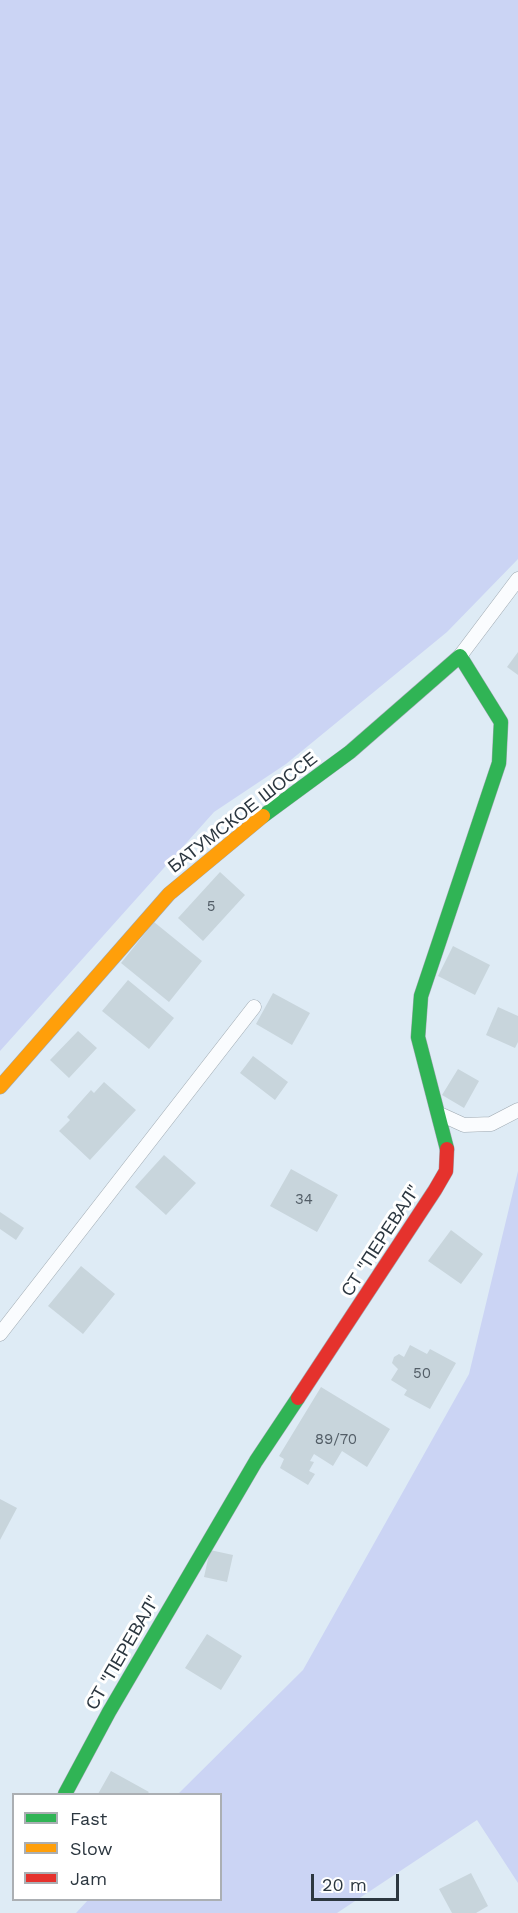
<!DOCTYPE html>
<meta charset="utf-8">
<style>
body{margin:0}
#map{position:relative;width:518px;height:1913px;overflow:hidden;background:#deebf5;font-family:"Work Sans",sans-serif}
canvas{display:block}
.legend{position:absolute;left:12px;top:1793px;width:210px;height:108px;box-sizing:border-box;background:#fff;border:2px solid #abafb3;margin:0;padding:8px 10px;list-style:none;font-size:18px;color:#2c3740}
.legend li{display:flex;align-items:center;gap:12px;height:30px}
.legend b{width:30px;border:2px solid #abafb3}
.scale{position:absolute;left:311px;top:1874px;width:88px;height:27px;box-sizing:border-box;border:3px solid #2c3740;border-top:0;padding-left:8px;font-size:18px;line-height:21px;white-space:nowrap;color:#2c3740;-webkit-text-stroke:4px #fff;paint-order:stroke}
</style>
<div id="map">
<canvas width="518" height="1913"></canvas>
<ul class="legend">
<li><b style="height:8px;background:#30b455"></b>Fast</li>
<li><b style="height:8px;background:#ff9f0a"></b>Slow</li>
<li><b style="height:8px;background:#e5322d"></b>Jam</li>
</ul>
<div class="scale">20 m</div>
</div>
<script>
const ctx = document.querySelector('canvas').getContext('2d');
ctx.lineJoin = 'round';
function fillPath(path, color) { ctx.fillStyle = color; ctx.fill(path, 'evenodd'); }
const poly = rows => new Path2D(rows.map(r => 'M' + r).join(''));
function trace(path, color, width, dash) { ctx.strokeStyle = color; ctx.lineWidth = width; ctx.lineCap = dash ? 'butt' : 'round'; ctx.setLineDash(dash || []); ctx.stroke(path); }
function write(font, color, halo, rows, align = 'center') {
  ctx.font = font + ' "Work Sans",sans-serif'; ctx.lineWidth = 6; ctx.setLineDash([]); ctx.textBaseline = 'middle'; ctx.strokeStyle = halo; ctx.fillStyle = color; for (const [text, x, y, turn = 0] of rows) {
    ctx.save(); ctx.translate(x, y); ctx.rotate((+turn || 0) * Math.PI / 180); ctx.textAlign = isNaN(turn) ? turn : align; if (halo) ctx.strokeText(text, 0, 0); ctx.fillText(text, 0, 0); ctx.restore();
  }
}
fillPath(poly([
 [0,0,518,0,518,559,447,632,286,764,214,812,0,1051],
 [518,1171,518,1883,477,1820,337,1913,76,1913,88,1900,220,1900,220,1794,178,1794,303,1670,469,1374]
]), '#cbd4f4');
fillPath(poly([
 [518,652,518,675,507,667],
 [220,872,245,895,203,941,178,918],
 [154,922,202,961,169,1002,121,963],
 [453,946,490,965,475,995,438,976],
 [128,980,174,1018,149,1049,102,1011],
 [273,993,310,1013,292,1045,256,1024],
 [498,1007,518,1016,518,1042,515,1048,486,1035],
 [78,1031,97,1048,69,1078,50,1060],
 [253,1056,288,1082,275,1100,240,1073],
 [458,1069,479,1081,464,1108,442,1095],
 [104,1082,136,1110,90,1160,59,1131,70,1120,67,1117,91,1090,94,1093],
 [164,1155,196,1183,166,1215,135,1187],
 [291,1169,338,1195,317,1232,270,1206],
 [0,1212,24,1228,16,1240,0,1229],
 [451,1230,483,1254,461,1284,428,1261],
 [81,1266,115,1294,83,1334,48,1306],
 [410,1345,427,1354,430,1349,456,1363,430,1409,404,1395,407,1390,391,1380,398,1369,392,1363,394,1357,399,1354,404,1357],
 [321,1387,390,1429,367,1467,342,1451,333,1466,314,1454,310,1461,314,1462,309,1471,315,1474,308,1485,280,1468,284,1459,279,1456],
 [0,1499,17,1508,0,1540],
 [210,1550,233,1555,227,1582,204,1577],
 [207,1634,242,1656,221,1690,185,1668],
 [111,1771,149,1792,147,1794,98,1794],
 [471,1873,488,1906,476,1913,452,1913,439,1889]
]), '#c8d5dc');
const lane = poly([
 [460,656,518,579],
 [442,1115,464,1125,491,1124,518,1110],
 [0,1334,254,1007]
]);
const fast = poly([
 [263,816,350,752,460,656,501,722,499,763,421,996,418,1037,447,1149],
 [65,1794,109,1712,256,1461,298,1398]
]);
const slow = poly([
 [0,1087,169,894,263,816]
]);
const jam = poly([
 [298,1398,435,1190,446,1171,447,1149]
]);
trace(lane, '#9ea8b0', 15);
trace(fast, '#9ea8b0', 15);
trace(slow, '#9ea8b0', 15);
trace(jam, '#9ea8b0', 15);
trace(lane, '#fafcfe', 14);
trace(fast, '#30b455', 14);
trace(slow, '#ff9f0a', 14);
trace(jam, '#e5322d', 14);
write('15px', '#535e67', null, [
 ["5",211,907],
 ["34",304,1200],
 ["50",422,1374],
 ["89/70",336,1440]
]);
write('18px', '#2c3740', '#fff', [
 ["БАТУМСКОЕ ШОССЕ",243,813,-38],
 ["СТ \"ПЕРЕВАЛ\"",381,1241,-57],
 ["СТ \"ПЕРЕВАЛ\"",123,1653,-60]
]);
</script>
